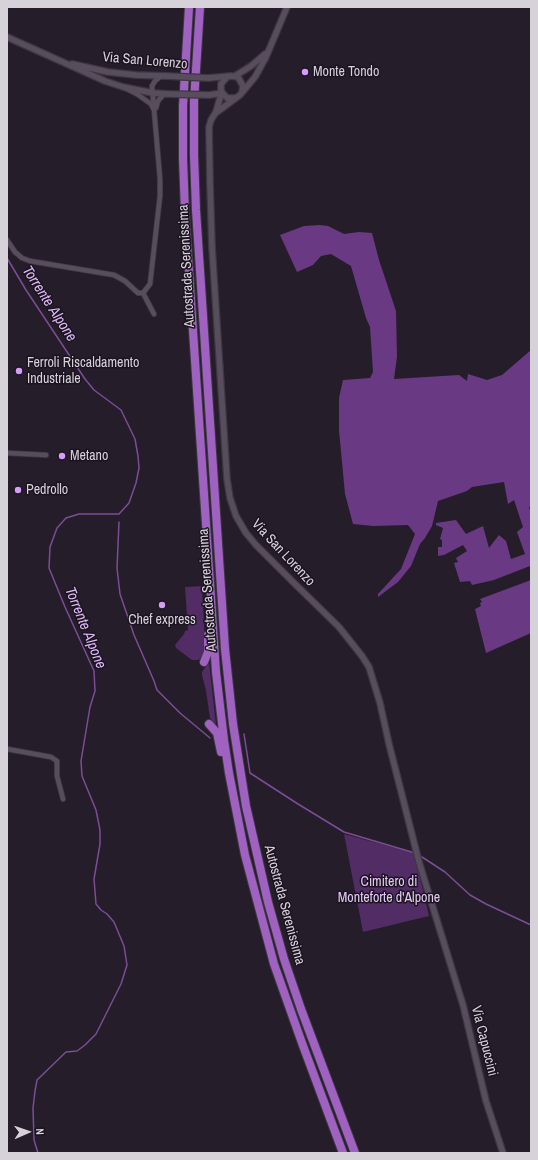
<!DOCTYPE html>
<style>
body{margin:0}
#map{position:relative;width:538px;height:1160px;overflow:hidden;background:#251d2a;font-family:"Archivo Narrow",sans-serif}
canvas{display:block}
.frame{position:absolute;inset:0;border:8px solid #d7d1da;pointer-events:none}
.north{position:absolute;left:8px;top:1112px;width:40px;height:40px;-webkit-text-stroke:3px #1c1421;paint-order:stroke;rotate:88deg;font-size:11px;font-weight:700;line-height:16px;text-align:center;color:#d7d1da}
.north::after{content:'';display:block;margin:auto;width:14px;height:18px;background:#d7d1da;clip-path:polygon(50% 0,100% 100%,50% 72%,0 100%)}
</style>
<div id="map">
<canvas width="538" height="1160"></canvas>
<div class="frame"></div>
<div class="north">N</div>
</div>
<script>
const ctx = document.querySelector('canvas').getContext('2d');
ctx.lineJoin = 'round';
function fillPath(path, color) { ctx.fillStyle = color; ctx.fill(path, 'evenodd'); }
const poly = rows => new Path2D(rows.map(r => 'M' + r).join(''));
function trace(path, color, width, dash) { ctx.strokeStyle = color; ctx.lineWidth = width; ctx.lineCap = dash ? 'butt' : 'round'; ctx.setLineDash(dash || []); ctx.stroke(path); }
function write(font, color, halo, rows, align = 'center') {
  ctx.font = font + ' "Archivo Narrow",sans-serif'; ctx.lineWidth = 3; ctx.setLineDash([]); ctx.textBaseline = 'middle'; ctx.strokeStyle = halo; ctx.fillStyle = color; for (const [text, x, y, turn = 0] of rows) {
    ctx.save(); ctx.translate(x, y); ctx.rotate((+turn || 0) * Math.PI / 180); ctx.textAlign = isNaN(turn) ? turn : align; if (halo) ctx.strokeText(text, 0, 0); ctx.fillText(text, 0, 0); ctx.restore();
  }
}
fillPath(poly([
 [202,586,205,646,203,657,198,660,192,660,176,648,175,645,184,634,185,631,188,630,185,587],
 [209,662,216,725,215,725,210,718,206,691,202,675,202,672],
 [344,834,414,853,429,916,363,932]
]), '#512c65');
fillPath(poly([
 [320,225,328,226,344,234,359,232,372,233,379,260,396,311,397,357,394,379,459,375,467,381,468,374,487,380,502,375,531,350,531,506,529,507,531,514,531,568,530,566,494,580,472,585,470,581,460,582,454,563,458,562,456,558,467,551,463,545,444,555,438,556,438,547,442,547,442,540,440,539,443,528,436,525,436,523,456,520,466,534,483,526,489,548,499,535,506,541,511,559,525,554,517,532,523,527,514,500,508,504,504,482,472,487,467,491,438,501,432,526,425,538,420,544,411,566,398,582,378,597,378,594,401,569,415,534,408,525,373,526,353,524,345,494,339,430,339,398,343,380,370,378,373,372,370,327,366,318,351,266,331,254,321,256,313,265,297,272,280,235,304,226],
 [531,580,531,633,486,653,475,609,481,606,480,603,482,602,480,599]
]), '#6a3983');
trace(poly([
 [7,258,26,290,85,379,94,390,121,410,135,439,138,456,139,468,136,483,129,503,119,514,79,514,66,518,57,528,50,547,49,568,65,607,94,671,95,691,90,707,81,761,82,776,96,810,100,830,100,844,94,879,96,904,101,910,107,914,114,922,124,946,127,965,121,984,96,1034,85,1045,77,1051,66,1052,37,1080,35,1091,33,1108,34,1140,38,1153],
 [119,522,117,568,120,594,134,635,154,681,157,690,180,713,210,738],
 [244,734,250,773,298,804,344,832,415,853],
 [422,857,445,872,470,895,486,904,531,925]
]), '#7d4c97', 1.5);
const minor = poly([
 [127,89,137,94,151,104,154,110],
 [156,108,158,101,164,94],
 [7,240,15,252,22,258,30,261,114,275,125,281,138,293,143,293],
 [143,293,150,284,160,196,160,179,152,86,155,81,161,76],
 [143,293,154,314],
 [7,453,46,455],
 [7,749,51,757,57,761,57,776,63,799]
]);
const tertiary = poly([
 [7,37,105,81,123,87,153,93,168,94],
 [72,64,108,72,136,75,166,76],
 [235,76,251,66,265,54],
 [227,77,221,84,221,91,227,98,235,98],
 [208,78,231,76,238,77,243,86,242,92],
 [222,93,220,98,216,112,211,120,209,127,210,183,212,247,227,479,230,498,236,516,246,533,256,545,293,582,339,627,362,656,369,667,380,703,389,744,419,862,463,1005,486,1101,503,1153],
 [209,95,222,93],
 [217,112,240,95,255,77,266,57,287,7]
]);
const motorway = poly([
 [189,7,183,106,183,159,185,212,216,672,224,740,229,773,245,855,274,964,302,1043,343,1153],
 [200,7,194,101,194,155,196,210,225,649,233,724,246,806,268,902,284,959,301,1009,355,1153],
 [204,662,208,652,208,635],
 [209,724,217,733,221,752]
]);
trace(minor, '#3e3743', 6);
trace(tertiary, '#3e3743', 8);
trace(motorway, '#3e3743', 10);
trace(minor, '#574d5d', 4.5);
trace(tertiary, '#574d5d', 5.5);
trace(motorway, '#9f62c0', 8);
const tertiaryBridge = poly([
 [166,76,208,78],
 [168,94,209,95]
]);
trace(tertiaryBridge, '#3e3743', 8, []);
trace(tertiaryBridge, '#574d5d', 5.5);
for (const [x, y, r, color] of [
 [305,72,4,"#d79bf9"],
 [19,371,4,"#d79bf9"],
 [62,456,4,"#d79bf9"],
 [18,490,4,"#d79bf9"],
 [162,605,4,"#d79bf9"]
]) { const dot = new Path2D(); dot.arc(x, y, r, 0, 2 * Math.PI); ctx.fillStyle = color; ctx.fill(dot); trace(dot, '#1c1421', 1.5); }
write('14px', '#d7d1da', '#1c1421', [
 ["Via San Lorenzo",145,61,5],
 ["Autostrada Serenissima",187,266,-93],
 ["Via San Lorenzo",283,553,47],
 ["Autostrada Serenissima",208,590,-94],
 ["Autostrada Serenissima",284,905,75],
 ["Via Capuccini",484,1041,76]
]);
write('14px', '#d7d1da', '#1c1421', [
 ["Monte Tondo",313,72],
 ["Ferroli Riscaldamento",27,363],
 ["Industriale",27,379],
 ["Metano",70,456],
 ["Pedrollo",26,490],
 ["Chef express",162,620,"center"]
], 'left');
write('14px', '#e4caf3', '#1c1421', [
 ["Cimitero di",389,882],
 ["Monteforte d'Alpone",389,898]
]);
write('italic 15px', '#dfb9f6', '#1c1421', [
 ["Torrente Alpone",49,304,57],
 ["Torrente Alpone",85,628,68]
]);
</script>
